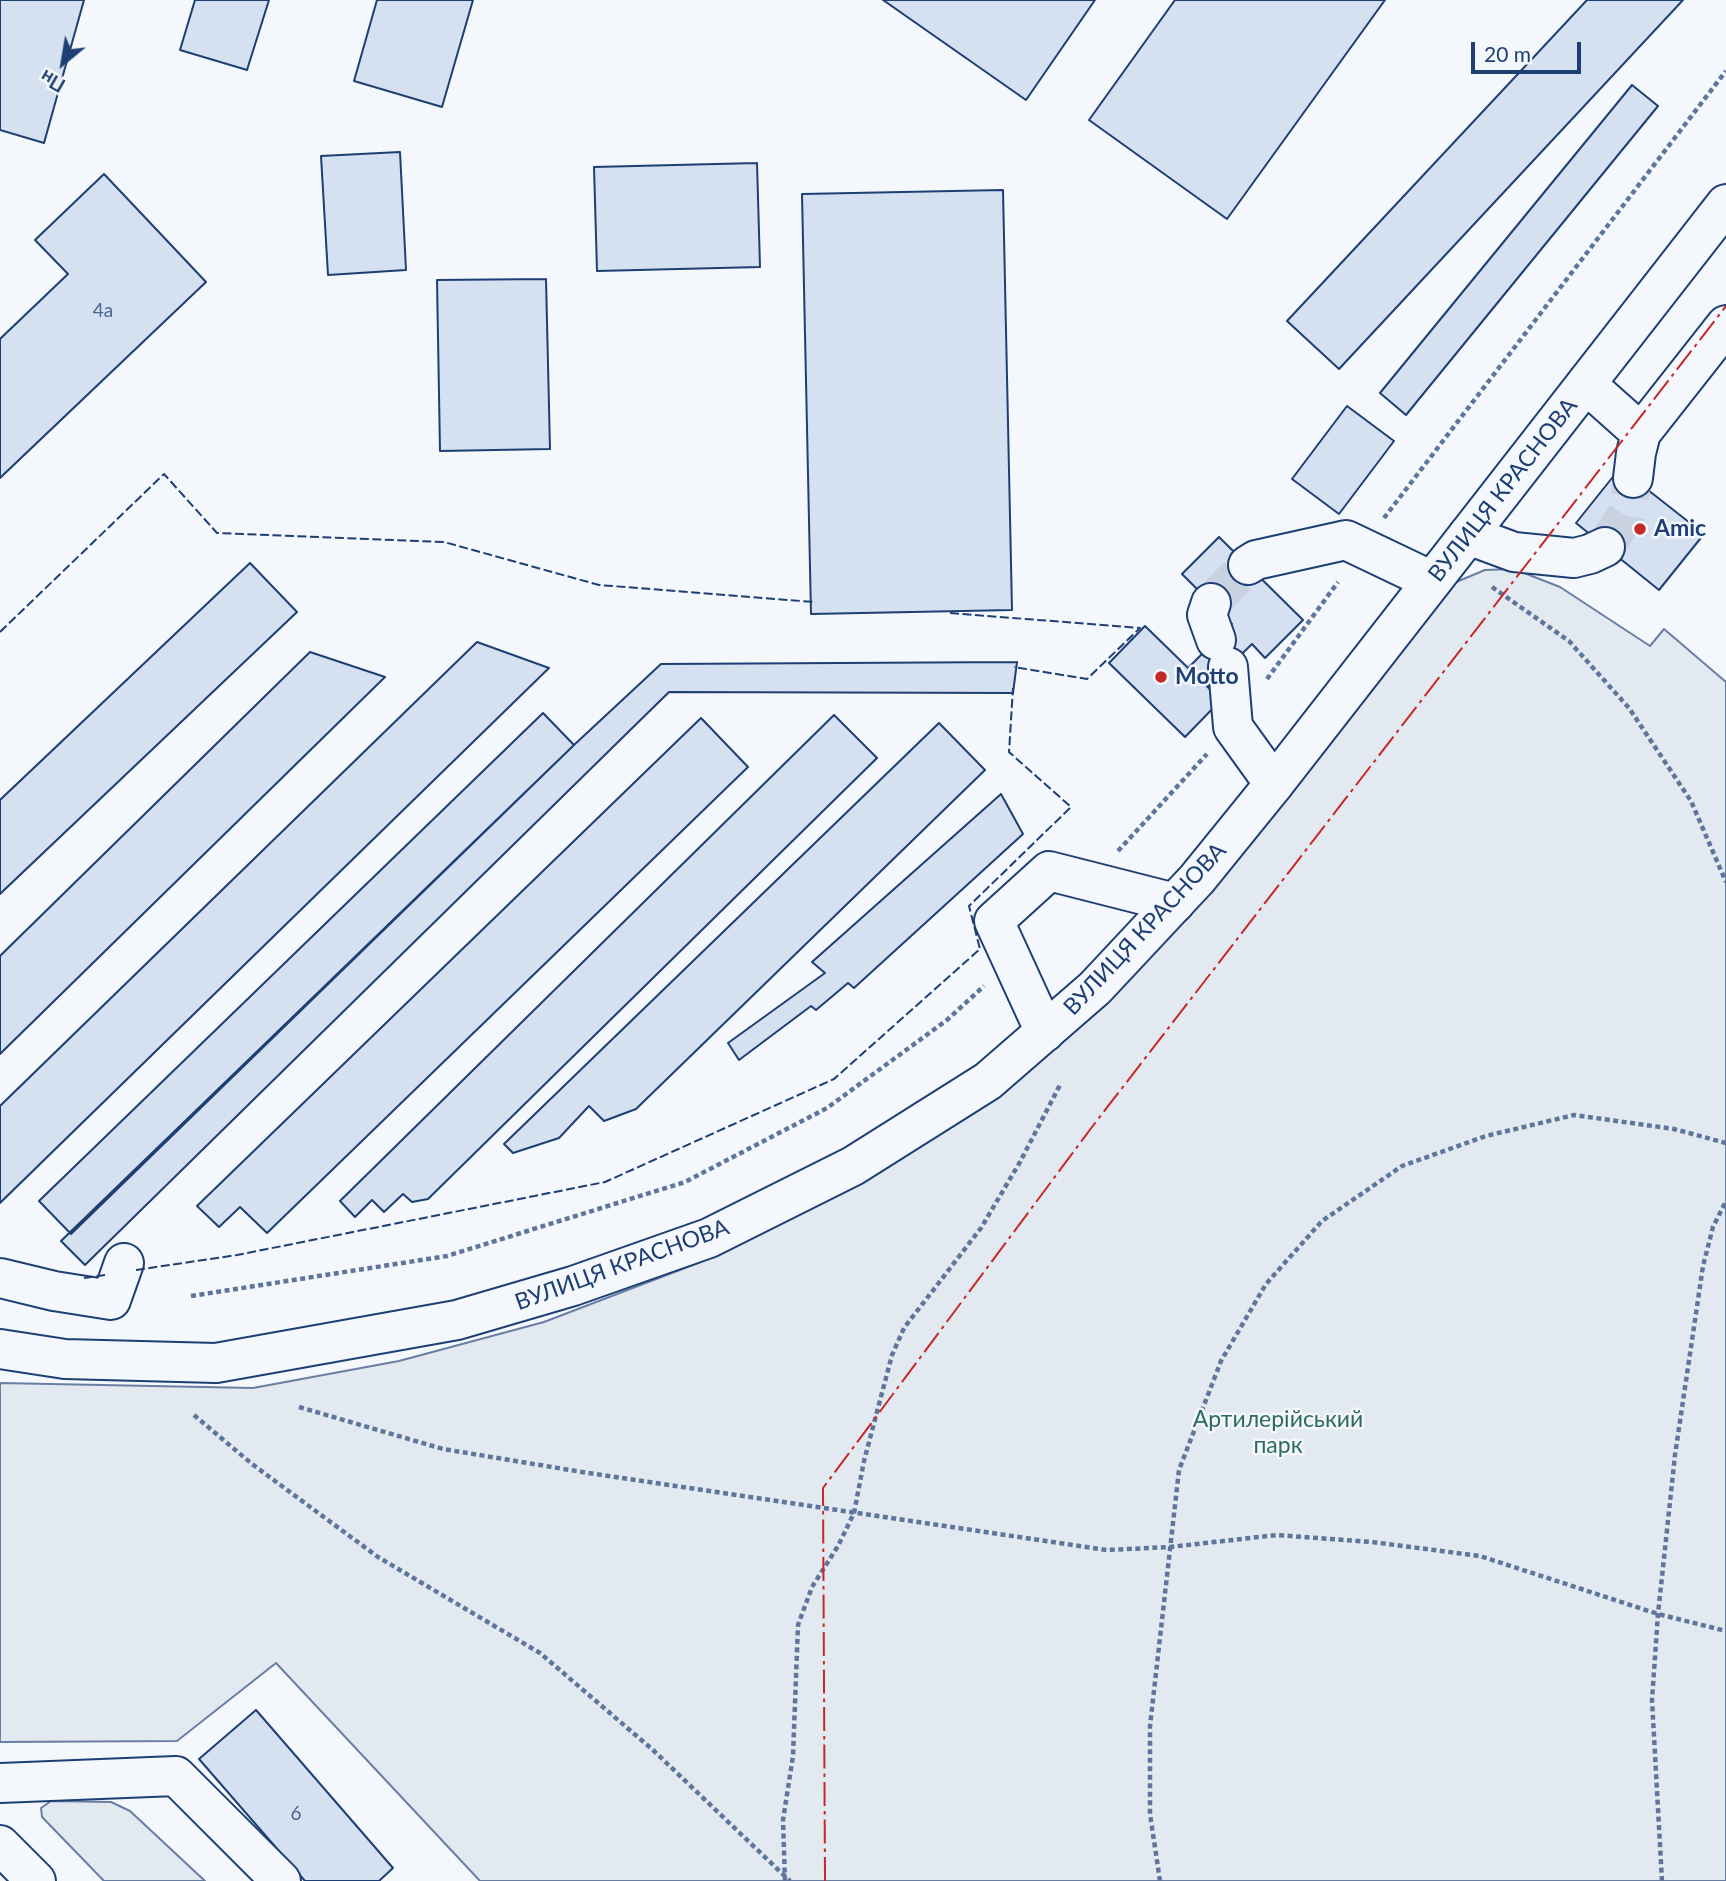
<!DOCTYPE html>
<meta charset="utf-8">
<style>
body{margin:0}
#map{position:relative;width:1726px;height:1881px;overflow:hidden;background:#f4f7fb;font-family:Lato,sans-serif}
canvas{display:block}
.north{position:absolute;left:28px;top:28px;width:70px;height:70px;-webkit-text-stroke:5px #f4f7fb;paint-order:stroke;rotate:210deg;font-size:19px;font-weight:700;line-height:28px;text-align:center;color:#1d3f73}
.north::after{content:'';display:block;margin:auto;width:24px;height:32px;background:#1d3f73;clip-path:polygon(50% 0,100% 100%,50% 72%,0 100%)}
.scale{position:absolute;left:1471px;top:42px;width:110px;height:32px;box-sizing:border-box;border:4px solid #1d3f73;border-top:0;padding-left:9px;font-size:21px;line-height:24px;white-space:nowrap;color:#1d3f73;-webkit-text-stroke:5px #f4f7fb;paint-order:stroke}
</style>
<div id="map">
<canvas width="1726" height="1881"></canvas>
<div class="north">Пн</div>
<div class="scale">20 m</div>
</div>
<script>
const ctx = document.querySelector('canvas').getContext('2d');
ctx.lineJoin = 'round';
function fillPath(path, color) { ctx.fillStyle = color; ctx.fill(path, 'evenodd'); }
const poly = rows => new Path2D(rows.map(r => 'M' + r).join(''));
function trace(path, color, width, dash) { ctx.strokeStyle = color; ctx.lineWidth = width; ctx.lineCap = dash ? 'butt' : 'round'; ctx.setLineDash(dash || []); ctx.stroke(path); }
function write(font, color, halo, rows, align = 'center') {
  ctx.font = font + ' Lato,sans-serif'; ctx.lineWidth = 5; ctx.setLineDash([]); ctx.textBaseline = 'middle'; ctx.strokeStyle = halo; ctx.fillStyle = color; for (const [text, x, y, turn = 0] of rows) {
    ctx.save(); ctx.translate(x, y); ctx.rotate((+turn || 0) * Math.PI / 180); ctx.textAlign = isNaN(turn) ? turn : align; if (halo) ctx.strokeText(text, 0, 0); ctx.fillText(text, 0, 0); ctx.restore();
  }
}
const green = poly([
 [1514,569,1560,587,1650,646,1664,629,1726,682,1726,1881,480,1881,276,1663,177,1741,0,1742,0,1383,253,1388,399,1361,544,1322,698,1263,817,1205,1064,1035,1442,588,1485,570,1514,569],
 [51,1801,111,1802,130,1811,205,1881,104,1881,42,1817,41,1808,51,1801]
]);
fillPath(green, '#e3e9f0');
trace(green, '#687fa3', 2);
const building = poly([
 [0,0,84,0,44,143,0,130,0,0],
 [195,0,269,0,247,70,180,50,195,0],
 [377,0,473,0,442,107,354,81,377,0],
 [883,0,1095,0,1026,100,883,0],
 [1175,0,1385,0,1227,219,1089,120,1175,0],
 [1587,0,1683,0,1339,369,1287,321,1587,0],
 [1632,85,1658,106,1406,415,1380,393,1632,85],
 [400,152,406,270,328,275,321,156,400,152],
 [757,163,760,267,597,271,594,167,757,163],
 [104,174,206,282,0,478,0,339,68,274,35,240,104,174],
 [1003,190,1012,610,811,614,802,194,1003,190],
 [546,279,550,449,440,451,437,280,546,279],
 [1347,406,1394,441,1339,514,1292,479,1347,406],
 [1620,468,1704,534,1659,590,1576,523,1620,468],
 [1219,537,1303,620,1265,658,1252,644,1208,687,1188,668,1232,624,1182,574,1219,537],
 [250,563,297,612,0,894,0,800,250,563],
 [1145,626,1221,700,1185,737,1109,663,1145,626],
 [477,642,549,668,0,1203,0,1106,477,642],
 [310,652,385,677,0,1054,0,956,310,652],
 [1017,662,1013,693,669,692,85,1265,61,1241,574,745,661,664,1017,662],
 [543,713,574,745,71,1234,39,1201,543,713],
 [834,715,877,758,428,1199,412,1202,403,1194,384,1212,372,1200,355,1217,340,1201,834,715],
 [701,718,748,767,267,1233,240,1207,219,1227,197,1206,701,718],
 [939,723,985,770,636,1109,604,1121,589,1106,559,1138,513,1153,504,1144,939,723],
 [1001,794,1023,834,854,988,848,983,816,1010,811,1006,739,1060,728,1043,825,973,812,962,1001,794],
 [256,1710,393,1868,379,1881,305,1881,199,1759,256,1710]
]);
fillPath(building, '#d5e0f0');
trace(building, '#1d3f73', 2);
trace(poly([
 [1605,547,1626,516,1633,478],
 [1211,603,1248,565]
]), '#c9d2e0', 38, [38, 19]);
const minor = poly([
 [1586,384,1641,433],
 [1633,478,1636,453,1641,433,1726,325],
 [1468,535,1514,552,1574,558,1590,554,1605,547],
 [1248,565,1256,560,1346,540,1432,581],
 [1211,603,1207,615,1216,640],
 [1228,667,1233,727,1274,784],
 [1045,1032,994,921,1049,871,1175,903],
 [0,1278,54,1291,111,1300,124,1263],
 [0,1783,176,1776,281,1881],
 [0,1845,36,1881]
]);
const major = poly([
 [0,1349,65,1359,216,1363,457,1320,573,1286,709,1238,853,1166,988,1081,1095,988,1197,879,1274,784,1726,204]
]);
trace(minor, '#1d3f73', 42);
trace(major, '#1d3f73', 42);
trace(poly([
 [1384,518,1726,71],
 [1492,587,1569,641,1629,708,1691,801,1726,882],
 [1267,679,1338,582],
 [1118,851,1207,754],
 [191,1296,447,1256,685,1182,827,1108,947,1020,984,986],
 [299,1407,443,1449,588,1473,1107,1550,1170,1547,1277,1535,1372,1542,1480,1556,1658,1614,1726,1631],
 [194,1415,252,1464,378,1557,540,1653,653,1750,790,1881],
 [785,1881,783,1820,793,1756,798,1625,812,1587,838,1546,854,1513,864,1461,892,1355,904,1328,981,1228,1020,1162,1060,1085],
 [1160,1881,1150,1814,1150,1726,1179,1470,1221,1361,1266,1284,1322,1221,1402,1166,1486,1136,1574,1115,1674,1129,1726,1143],
 [1662,1881,1652,1700,1658,1614,1675,1455,1703,1266,1713,1227,1726,1201]
]), '#5e769c', 4.5, [5, 3.5]);
trace(minor, '#f4f7fb', 38);
trace(major, '#f4f7fb', 38);
trace(poly([
 [950,613,1140,628,1087,679,1014,667],
 [0,632,164,474,217,533,444,542,599,585,814,602],
 [136,1270,237,1255,605,1182,834,1079,980,949,969,906,1071,807,1009,752,1013,688],
 [84,1278,105,1275]
]), '#1d3f73', 2, [9, 3.5]);
trace(poly([
 [825,1881,823,1488,1092,1127,1726,306]
]), '#c62828', 2, [24, 5, 3.5, 5]);
for (const [x, y, r, color] of [
 [1640,529,7,"#c62828"],
 [1161,677,7,"#c62828"]
]) { const dot = new Path2D(); dot.arc(x, y, r, 0, 2 * Math.PI); ctx.fillStyle = color; ctx.fill(dot); trace(dot, '#f4f7fb', 2.5); }
write('19px', '#4b6792', null, [
 ["4а",103,311],
 ["6",296,1814]
]);
write('23px', '#1d3f73', '#f4f7fb', [
 ["ВУЛИЦЯ КРАСНОВА",1503,490,-52],
 ["ВУЛИЦЯ КРАСНОВА",1145,929,-47],
 ["ВУЛИЦЯ КРАСНОВА",622,1265,-20]
]);
write('bold 23px', '#1d3f73', '#f4f7fb', [
 ["Amic",1654,529],
 ["Motto",1175,677]
], 'left');
write('23px', '#2c6c60', '#f4f7fb', [
 ["Артилерійський",1278,1420],
 ["парк",1278,1446]
]);
</script>
